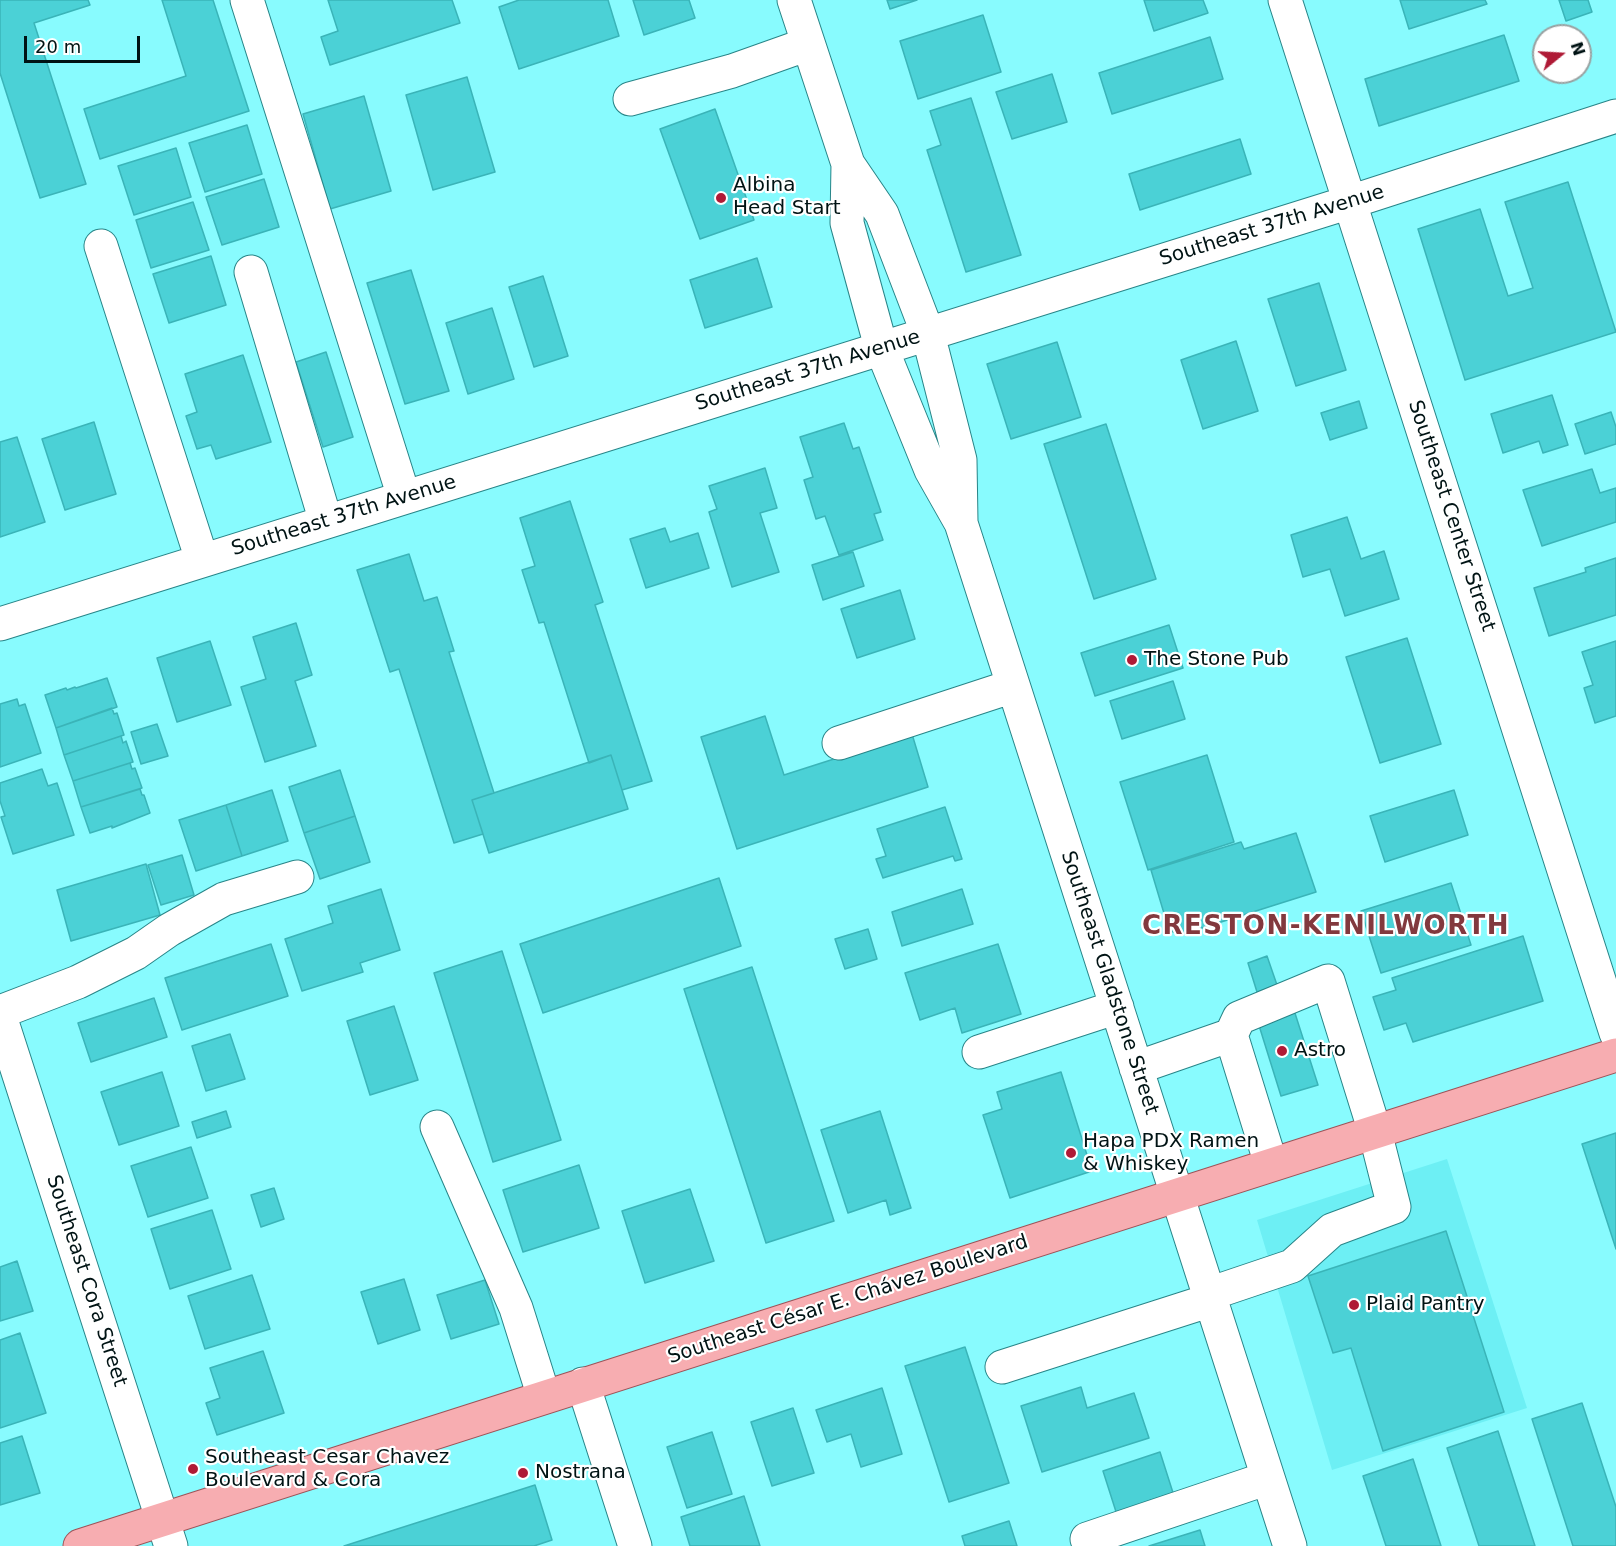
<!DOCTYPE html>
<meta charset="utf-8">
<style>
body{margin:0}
#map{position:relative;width:1616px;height:1546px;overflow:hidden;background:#88fbfe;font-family:"DejaVu Sans",sans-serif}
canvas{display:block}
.north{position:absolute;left:1532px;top:24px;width:60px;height:60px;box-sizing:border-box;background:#fff;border:2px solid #99a1a1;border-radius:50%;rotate:72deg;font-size:16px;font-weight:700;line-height:24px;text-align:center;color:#001314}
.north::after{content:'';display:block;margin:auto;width:21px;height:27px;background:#af1a36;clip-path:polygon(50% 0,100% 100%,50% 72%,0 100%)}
.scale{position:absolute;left:24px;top:36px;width:116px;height:27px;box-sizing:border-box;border:3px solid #001314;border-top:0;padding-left:8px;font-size:18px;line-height:21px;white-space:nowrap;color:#001314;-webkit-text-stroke:4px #fff;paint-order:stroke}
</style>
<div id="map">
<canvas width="1616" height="1546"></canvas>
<div class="north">N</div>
<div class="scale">20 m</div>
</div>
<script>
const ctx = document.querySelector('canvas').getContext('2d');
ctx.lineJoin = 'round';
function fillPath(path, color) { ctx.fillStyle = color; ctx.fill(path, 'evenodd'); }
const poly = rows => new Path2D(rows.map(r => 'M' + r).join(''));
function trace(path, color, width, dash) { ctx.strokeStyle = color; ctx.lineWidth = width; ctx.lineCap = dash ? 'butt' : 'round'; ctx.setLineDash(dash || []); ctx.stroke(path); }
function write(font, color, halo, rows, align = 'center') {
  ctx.font = font + ' "DejaVu Sans",sans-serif'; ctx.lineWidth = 4.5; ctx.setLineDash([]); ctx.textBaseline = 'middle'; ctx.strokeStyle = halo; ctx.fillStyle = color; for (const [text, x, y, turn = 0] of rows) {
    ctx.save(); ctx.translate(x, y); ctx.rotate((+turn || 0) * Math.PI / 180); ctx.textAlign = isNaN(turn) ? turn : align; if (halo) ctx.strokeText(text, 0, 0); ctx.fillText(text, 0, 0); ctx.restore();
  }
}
fillPath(poly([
 [1447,1159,1527,1408,1332,1470,1257,1220]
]), '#6deff4');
const building = poly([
 [0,0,88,0,90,5,34,23,86,184,40,198,0,73,0,0],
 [162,0,213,0,249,111,100,159,84,109,186,76,162,0],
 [328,0,452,0,460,23,330,65,321,37,338,31,328,0],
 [519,0,608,0,619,36,519,69,499,7,519,0],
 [633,0,689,0,695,18,644,35,633,0],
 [887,0,917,0,890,9,887,0],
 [1144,0,1203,0,1208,13,1154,31,1144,0],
 [1400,0,1485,0,1487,4,1409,29,1400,0],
 [1559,0,1588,0,1592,12,1566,21,1559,0],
 [983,15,1001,72,918,99,900,41,983,15],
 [1504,35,1519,81,1379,126,1365,79,1504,35],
 [1210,37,1223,79,1112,114,1099,73,1210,37],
 [1052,74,1067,122,1012,139,996,92,1052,74],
 [467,77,495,172,433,190,406,95,467,77],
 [364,96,391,191,330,209,303,114,364,96],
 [971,98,1021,255,966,272,927,150,941,145,930,111,971,98],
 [715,109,754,220,700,239,660,129,715,109],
 [247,125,262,174,205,192,189,143,247,125],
 [1240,139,1251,174,1140,210,1129,174,1240,139],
 [176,148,191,197,134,215,118,166,176,148],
 [264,179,279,227,222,245,206,197,264,179],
 [1568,182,1616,332,1465,380,1418,229,1480,209,1508,296,1533,288,1505,202,1568,182],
 [193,202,209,250,151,268,136,220,193,202],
 [211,256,226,305,169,323,153,274,211,256],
 [757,258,772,307,705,328,690,280,757,258],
 [411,270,449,391,405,404,367,283,411,270],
 [543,276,568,356,534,367,509,287,543,276],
 [1319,283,1346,370,1296,386,1268,299,1319,283],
 [492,308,514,379,468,394,446,323,492,308],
 [1236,341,1258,411,1203,429,1181,360,1236,341],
 [1057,342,1081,417,1011,439,987,364,1057,342],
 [326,352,353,437,323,447,296,362,326,352],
 [243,355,271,442,216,459,211,445,197,449,186,416,197,412,185,374,243,355],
 [1552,395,1568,445,1543,453,1539,441,1503,453,1491,414,1552,395],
 [1359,401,1367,428,1330,440,1321,413,1359,401],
 [1611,412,1616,427,1616,444,1585,454,1575,424,1611,412],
 [94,422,116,494,65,510,42,439,94,422],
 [844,423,853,449,859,447,881,512,874,514,883,540,839,555,825,516,816,519,804,480,813,477,800,437,844,423],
 [1106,424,1156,579,1094,599,1044,444,1106,424],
 [17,437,45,522,0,537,0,442,17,437],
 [765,468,777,508,760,513,779,572,732,587,709,512,717,509,709,486,765,468],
 [1592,469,1600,493,1616,488,1616,522,1542,546,1523,490,1592,469],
 [570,501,603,602,595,605,652,781,622,790,611,755,589,763,544,622,539,623,522,570,535,566,520,518,570,501],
 [1347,517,1361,559,1384,551,1399,599,1345,616,1330,569,1303,577,1291,535,1347,517],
 [665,528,670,542,698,533,709,568,646,588,630,539,665,528],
 [853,552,864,586,823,600,812,565,853,552],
 [409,554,424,601,437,597,454,651,449,652,494,793,472,800,483,834,454,843,399,669,390,672,357,570,409,554],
 [1616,558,1616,615,1549,636,1534,588,1586,572,1585,568,1616,558],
 [900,590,915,639,857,658,841,609,900,590],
 [296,623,312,675,295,681,316,746,265,762,241,687,266,679,253,637,296,623],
 [1169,625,1183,668,1095,696,1081,653,1169,625],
 [1407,638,1441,744,1380,763,1346,657,1407,638],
 [210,641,231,705,177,722,157,658,210,641],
 [1616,641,1616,716,1595,723,1584,688,1593,685,1582,652,1616,641],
 [107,678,117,707,56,728,45,695,66,688,67,690,75,687,76,688,107,678],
 [1173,681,1185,719,1122,739,1110,701,1173,681],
 [17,699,19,706,25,704,41,753,0,767,0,704,17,699],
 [112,708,114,714,117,713,124,735,64,755,56,728,112,708],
 [765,716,784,775,912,734,928,787,737,849,701,737,765,716],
 [157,724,168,756,141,764,131,732,157,724],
 [121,736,123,743,126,741,133,762,73,781,64,755,121,736],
 [611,755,628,809,489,853,472,800,611,755],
 [1207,755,1234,842,1148,870,1120,782,1207,755],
 [130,763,132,769,135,768,142,788,81,807,73,781,130,763],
 [42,769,48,786,57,783,74,835,13,854,1,817,5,816,0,801,0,783,42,769],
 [340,770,355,816,304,833,289,787,340,770],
 [140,789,142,795,144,795,150,813,112,828,112,826,90,833,81,807,140,789],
 [272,790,288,841,242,856,226,805,272,790],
 [1454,790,1468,835,1385,862,1370,816,1454,790],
 [226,805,242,856,196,871,179,820,226,805],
 [945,807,962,859,955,861,953,856,883,878,876,859,886,856,877,829,945,807],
 [355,816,370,862,320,879,304,833,355,816],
 [1296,833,1316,892,1180,935,1169,930,1151,870,1241,842,1244,849,1296,833],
 [182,855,194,895,161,905,148,865,182,855],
 [146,864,160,915,71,941,57,890,146,864],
 [719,878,741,946,543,1013,520,944,719,878],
 [1451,883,1471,945,1381,973,1361,911,1451,883],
 [381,889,400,950,360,963,363,972,302,991,285,939,333,923,328,906,381,889],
 [962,889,973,924,902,946,892,912,962,889],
 [868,929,877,959,845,969,835,939,868,929],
 [1523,936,1543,1001,1413,1042,1406,1023,1384,1030,1373,997,1396,990,1392,978,1523,936],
 [271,944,288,996,182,1030,165,978,271,944],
 [998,944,1021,1014,962,1033,955,1008,920,1020,905,973,998,944],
 [502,951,561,1140,493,1162,434,973,502,951],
 [1267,956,1277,985,1257,992,1248,963,1267,956],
 [752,967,834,1221,766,1243,684,989,752,967],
 [154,998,167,1037,91,1062,78,1023,154,998],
 [394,1006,418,1080,370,1095,347,1021,394,1006],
 [1293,1007,1318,1085,1281,1096,1257,1019,1293,1007],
 [230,1034,245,1079,206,1091,192,1046,230,1034],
 [162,1072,179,1126,119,1145,101,1092,162,1072],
 [1061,1072,1092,1171,1010,1198,983,1115,1002,1109,997,1092,1061,1072],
 [226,1111,231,1127,197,1138,192,1122,226,1111],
 [880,1111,911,1208,890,1215,886,1200,848,1213,821,1130,880,1111],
 [1616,1133,1616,1249,1582,1144,1616,1133],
 [191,1147,208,1198,148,1217,131,1166,191,1147],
 [579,1165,599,1228,523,1252,503,1190,579,1165],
 [274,1188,284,1219,261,1227,251,1195,274,1188],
 [690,1189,714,1261,645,1283,622,1211,690,1189],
 [212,1210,231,1269,170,1289,151,1229,212,1210],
 [1446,1231,1504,1412,1383,1451,1351,1348,1333,1353,1308,1276,1446,1231],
 [17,1261,33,1311,0,1321,0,1267,17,1261],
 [252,1275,270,1329,205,1349,188,1296,252,1275],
 [404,1279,420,1330,378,1344,361,1292,404,1279],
 [485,1280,499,1324,451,1339,437,1295,485,1280],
 [20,1333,46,1413,0,1428,0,1340,20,1333],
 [965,1347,1009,1483,949,1502,905,1366,965,1347],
 [263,1351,284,1413,217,1435,206,1403,220,1398,210,1368,263,1351],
 [1081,1387,1087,1408,1134,1393,1149,1438,1042,1472,1021,1406,1081,1387],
 [882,1388,902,1454,861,1467,851,1434,827,1442,816,1410,882,1388],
 [1582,1403,1616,1507,1616,1546,1573,1546,1532,1419,1582,1403],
 [793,1408,814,1473,772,1486,751,1422,793,1408],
 [1498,1431,1535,1546,1479,1546,1447,1448,1498,1431],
 [712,1432,732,1494,687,1508,667,1447,712,1432],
 [22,1436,40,1493,0,1505,0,1443,22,1436],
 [1160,1452,1175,1499,1118,1518,1103,1471,1160,1452],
 [1413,1459,1441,1546,1386,1546,1363,1476,1413,1459],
 [535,1485,552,1540,534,1546,344,1546,535,1485],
 [744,1496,760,1546,690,1546,681,1517,744,1496],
 [1009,1521,1017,1546,965,1546,962,1536,1009,1521],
 [1200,1530,1205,1546,1149,1546,1200,1530]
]);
fillPath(building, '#4bd1d6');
trace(building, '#3ab4b8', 1.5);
const minor = poly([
 [247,0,404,497],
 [794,0,848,164,882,214,928,334,960,460,961,522],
 [1285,0,1616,1033],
 [630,99,732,71,808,44],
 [848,164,847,223,881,347,931,470,961,523,1290,1546],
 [101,246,202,560],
 [251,272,326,522],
 [0,624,1350,202,1616,116],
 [839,743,1013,686],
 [0,1012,78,982,136,953,169,930,224,899,297,877],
 [0,1016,171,1546],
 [979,1052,1117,1007],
 [1136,1068,1231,1035,1271,1164],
 [437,1127,516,1308,544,1397],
 [1209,1294,1292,1266,1332,1230,1394,1207,1375,1132,1328,981,1239,1018,1231,1035],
 [1002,1367,1211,1300],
 [583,1384,635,1546],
 [1087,1539,1268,1478]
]);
const major = poly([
 [80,1546,1616,1055]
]);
trace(minor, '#288588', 35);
trace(major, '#9d5358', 35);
trace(minor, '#fff', 33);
trace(major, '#f7adb1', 33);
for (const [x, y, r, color] of [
 [721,198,6,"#af1a36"],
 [1132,660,6,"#af1a36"],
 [1282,1051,6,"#af1a36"],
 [1071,1153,6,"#af1a36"],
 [1354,1305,6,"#af1a36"],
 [193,1469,6,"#af1a36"],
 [523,1473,6,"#af1a36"]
]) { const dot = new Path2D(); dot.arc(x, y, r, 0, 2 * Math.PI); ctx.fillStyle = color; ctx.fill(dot); trace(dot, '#fff', 2); }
write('20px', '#001314', '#fff', [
 ["Albina",733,186],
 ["Head Start",733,209],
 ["The Stone Pub",1144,660],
 ["Astro",1294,1051],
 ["Hapa PDX Ramen",1083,1142],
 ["& Whiskey",1083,1165],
 ["Plaid Pantry",1366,1305],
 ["Southeast Cesar Chavez",205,1458],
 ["Boulevard & Cora",205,1481],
 ["Nostrana",535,1473]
], 'left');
write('20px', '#001314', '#fff', [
 ["Southeast 37th Avenue",1272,226,-17],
 ["Southeast 37th Avenue",808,371,-17],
 ["Southeast 37th Avenue",344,516,-17],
 ["Southeast Center Street",1451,516,72],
 ["Southeast Gladstone Street",1109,983,72],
 ["Southeast Cora Street",86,1281,72],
 ["Southeast César E. Chávez Boulevard",848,1300,-18]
]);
ctx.letterSpacing = '1.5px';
write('bold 26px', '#82393e', '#fff', [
 ["CRESTON-KENILWORTH",1326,927]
]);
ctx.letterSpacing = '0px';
</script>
